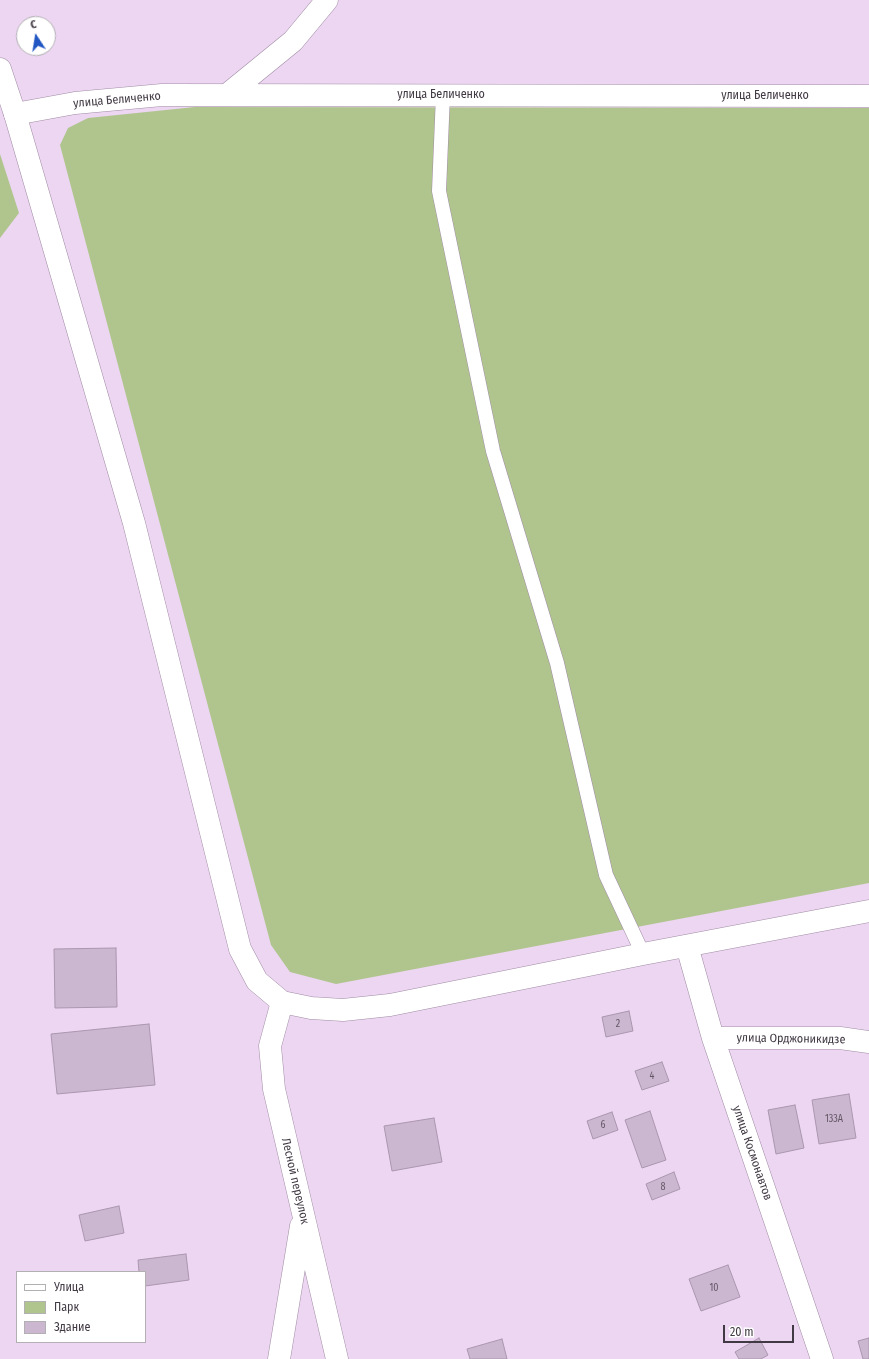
<!DOCTYPE html>
<meta charset="utf-8">
<style>
body{margin:0}
#map{position:relative;width:869px;height:1359px;overflow:hidden;background:#ecd6f1;font-family:"Fira Sans Condensed",sans-serif}
canvas{display:block}
.legend{position:absolute;left:16px;top:1271px;width:130px;height:72px;box-sizing:border-box;background:#fff;border:1px solid #b3b0b4;margin:0;padding:5px 7px;list-style:none;font-size:12px;color:#413943}
.legend li{display:flex;align-items:center;gap:8px;height:20px}
.legend b{width:20px;border:1px solid #b3b0b4}
.north{position:absolute;left:16px;top:16px;width:40px;height:40px;box-sizing:border-box;background:#fff;border:1px solid #b3b0b4;border-radius:50%;rotate:348deg;font-size:11px;font-weight:700;line-height:16px;text-align:center;color:#413943}
.north::after{content:'';display:block;margin:auto;width:14px;height:18px;background:#2156c3;clip-path:polygon(50% 0,100% 100%,50% 72%,0 100%)}
.scale{position:absolute;left:723px;top:1325px;width:71px;height:18px;box-sizing:border-box;border:2px solid #413943;border-top:0;padding-left:5px;font-size:12px;line-height:14px;white-space:nowrap;color:#413943;-webkit-text-stroke:3px #fff;paint-order:stroke}
</style>
<div id="map">
<canvas width="869" height="1359"></canvas>
<ul class="legend">
<li><b style="height:5px;background:#fff"></b>Улица</li>
<li><b style="height:11px;background:#b0c58e"></b>Парк</li>
<li><b style="height:11px;background:#ccb7d1"></b>Здание</li>
</ul>
<div class="north">С</div>
<div class="scale">20 m</div>
</div>
<script>
const ctx = document.querySelector('canvas').getContext('2d');
ctx.lineJoin = 'round';
function fillPath(path, color) { ctx.fillStyle = color; ctx.fill(path, 'evenodd'); }
const poly = rows => new Path2D(rows.map(r => 'M' + r).join(''));
function trace(path, color, width, dash) { ctx.strokeStyle = color; ctx.lineWidth = width; ctx.lineCap = dash ? 'butt' : 'round'; ctx.setLineDash(dash || []); ctx.stroke(path); }
function write(font, color, halo, rows, align = 'center') {
  ctx.font = font + ' "Fira Sans Condensed",sans-serif'; ctx.lineWidth = 3.5; ctx.setLineDash([]); ctx.textBaseline = 'middle'; ctx.strokeStyle = halo; ctx.fillStyle = color; for (const [text, x, y, turn = 0] of rows) {
    ctx.save(); ctx.translate(x, y); ctx.rotate((+turn || 0) * Math.PI / 180); ctx.textAlign = isNaN(turn) ? turn : align; if (halo) ctx.strokeText(text, 0, 0); ctx.fillText(text, 0, 0); ctx.restore();
  }
}
fillPath(poly([
 [195,107,869,108,869,883,336,984,290,972,271,945,60,145,68,128,88,118],
 [0,154,19,213,0,238]
]), '#b0c58e');
const building = poly([
 [116,948,117,1007,55,1008,54,949,116,948],
 [629,1011,633,1031,606,1037,602,1017,629,1011],
 [149,1024,155,1085,57,1094,51,1034,149,1024],
 [662,1062,669,1081,642,1090,635,1071,662,1062],
 [849,1094,856,1138,819,1144,812,1100,849,1094],
 [795,1105,804,1148,776,1154,768,1110,795,1105],
 [650,1111,666,1160,642,1168,625,1120,650,1111],
 [612,1112,618,1130,593,1139,587,1121,612,1112],
 [434,1118,442,1162,392,1171,384,1126,434,1118],
 [674,1172,680,1189,652,1200,646,1184,674,1172],
 [119,1206,124,1233,85,1241,79,1215,119,1206],
 [186,1254,189,1280,145,1286,145,1272,139,1272,138,1260,186,1254],
 [728,1265,740,1297,701,1311,689,1279,728,1265],
 [759,1338,768,1355,761,1359,739,1359,735,1352,759,1338],
 [869,1338,869,1359,863,1359,858,1341,869,1338],
 [502,1339,507,1359,470,1359,467,1349,502,1339]
]);
fillPath(building, '#ccb7d1');
trace(building, '#ab96af', 1);
const service = poly([
 [443,95,439,191,493,451,557,663,606,875,643,954]
]);
const minor = poly([
 [228,94,293,41,327,0],
 [15,114,75,103,162,95,869,96],
 [687,946,713,1038,822,1359],
 [282,1002,270,1046,274,1089,337,1359],
 [713,1038,840,1038,869,1042],
 [279,1359,301,1226]
]);
const tertiary = poly([
 [0,69,15,114,134,523,240,949,257,981,282,1002,311,1008,343,1010,390,1005,643,954,869,911]
]);
trace(service, '#a18ca5', 15);
trace(minor, '#a18ca5', 23);
trace(tertiary, '#a18ca5', 23);
trace(service, '#fff', 14);
trace(minor, '#fff', 22);
trace(tertiary, '#fff', 22);
write('10px', '#645866', null, [
 ["2",618,1024],
 ["4",652,1076],
 ["133А",834,1119],
 ["6",603,1125],
 ["8",663,1187],
 ["10",714,1288]
]);
write('12px', '#413943', '#fff', [
 ["улица Беличенко",441,95],
 ["улица Беличенко",765,96],
 ["улица Беличенко",117,100,-5],
 ["улица Орджоникидзе",791,1039,1],
 ["улица Космонавтов",752,1153,71],
 ["Лесной переулок",295,1181,77]
]);
</script>
